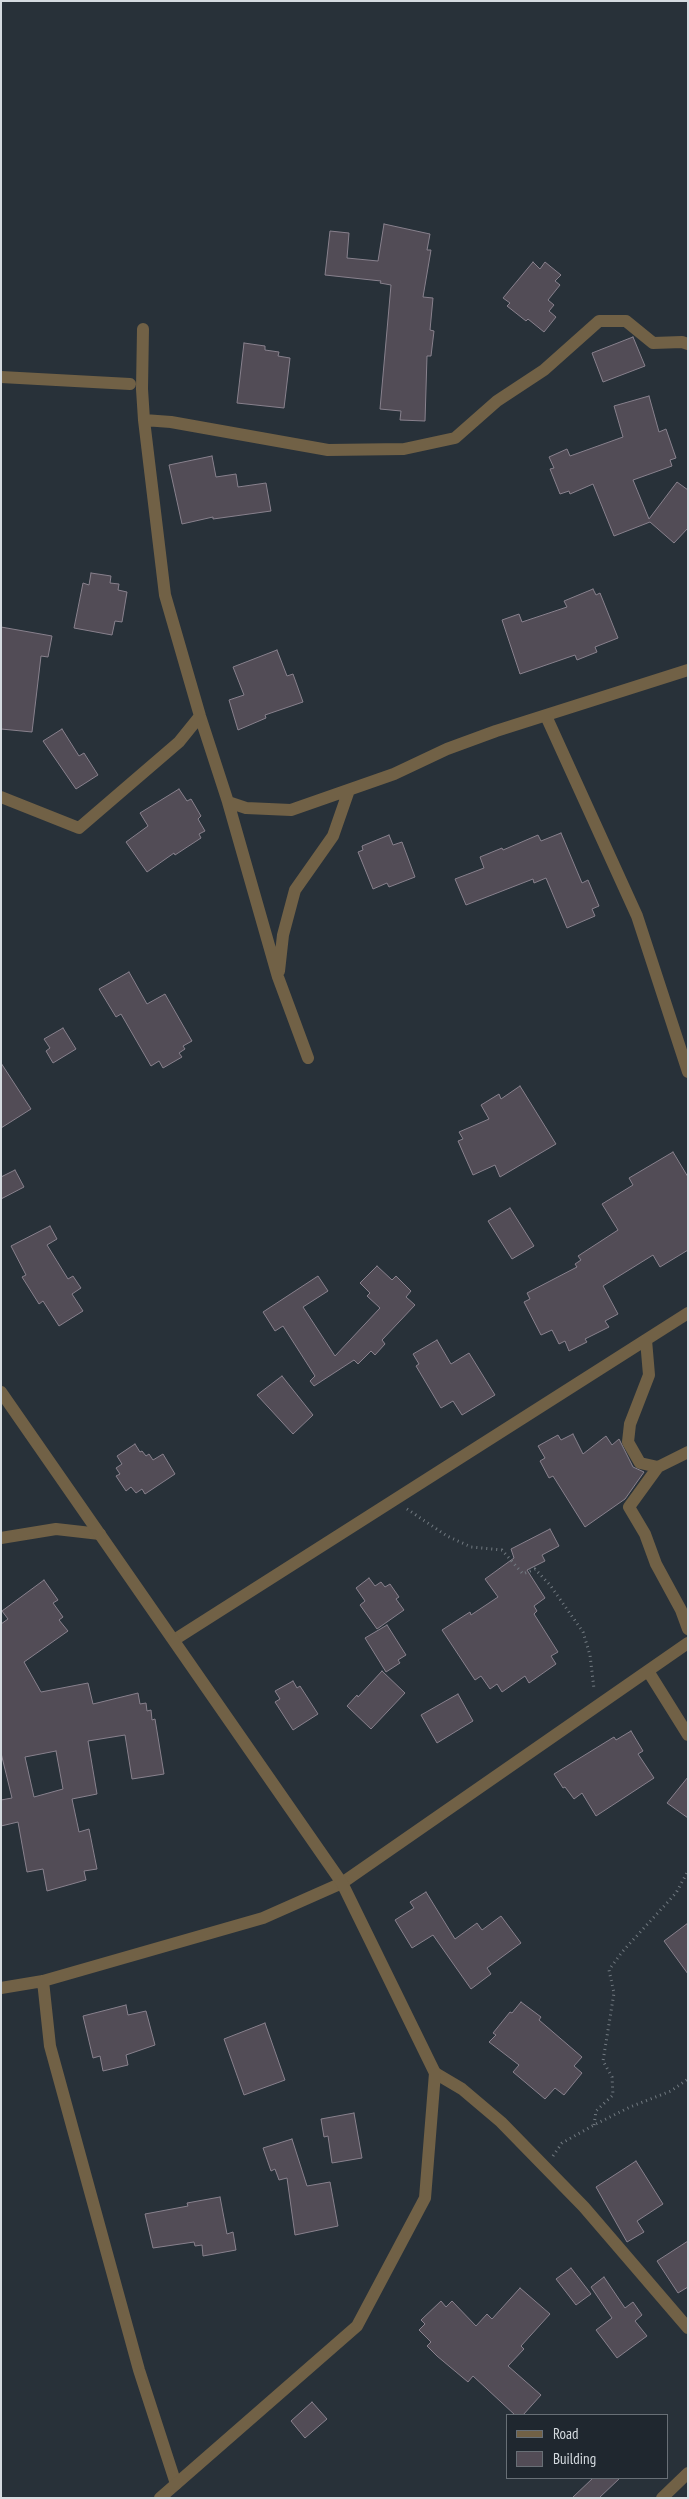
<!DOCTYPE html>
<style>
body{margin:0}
#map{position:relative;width:689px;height:2499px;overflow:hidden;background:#283139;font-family:"PT Sans Narrow",sans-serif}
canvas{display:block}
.frame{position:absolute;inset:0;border:2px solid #d5dbe0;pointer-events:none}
.legend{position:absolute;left:506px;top:2414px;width:162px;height:65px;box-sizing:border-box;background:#1f272f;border:1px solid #686f76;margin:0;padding:6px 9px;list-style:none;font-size:15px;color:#d5dbe0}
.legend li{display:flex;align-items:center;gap:10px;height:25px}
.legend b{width:25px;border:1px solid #686f76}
</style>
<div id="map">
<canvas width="689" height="2499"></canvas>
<div class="frame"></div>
<ul class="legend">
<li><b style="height:6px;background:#716146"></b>Road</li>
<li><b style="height:14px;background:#524c56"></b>Building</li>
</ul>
</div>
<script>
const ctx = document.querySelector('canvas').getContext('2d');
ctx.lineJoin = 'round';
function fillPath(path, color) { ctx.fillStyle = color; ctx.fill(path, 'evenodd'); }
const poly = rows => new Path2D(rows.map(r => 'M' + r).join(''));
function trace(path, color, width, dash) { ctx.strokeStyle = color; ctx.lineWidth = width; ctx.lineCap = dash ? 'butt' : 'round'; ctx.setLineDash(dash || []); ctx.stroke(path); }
const building = poly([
 [384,224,430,234,427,250,431,250,423,297,433,298,430,330,434,331,431,356,427,356,425,421,400,420,401,411,380,409,391,285,380,283,381,281,325,275,330,231,349,233,347,258,378,261,384,224],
 [533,262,540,269,545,262,561,275,555,281,560,285,548,300,554,305,549,311,556,317,544,332,528,319,526,321,507,306,510,303,503,298,533,262],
 [633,337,645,366,603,382,592,353,633,337],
 [244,343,265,346,265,350,279,352,278,356,290,358,284,408,237,403,244,343],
 [649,396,659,432,666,429,676,458,670,460,672,466,633,480,649,519,677,482,688,490,688,528,674,543,650,522,614,536,593,484,570,494,569,491,560,494,550,469,554,468,549,457,567,449,570,456,623,437,614,406,649,396],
 [212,456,216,477,236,474,238,487,266,483,271,511,213,519,213,517,182,524,169,465,212,456],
 [91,573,111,576,110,583,119,584,118,590,127,592,122,622,115,621,112,635,74,628,83,583,89,585,91,573],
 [593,589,596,595,600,593,618,638,595,647,597,652,577,660,575,655,520,674,502,620,519,614,522,622,567,607,564,601,593,589],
 [1,627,52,636,48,657,41,656,32,732,1,729,1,627],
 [277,650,287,676,293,674,303,702,265,715,266,718,238,730,229,700,244,695,233,667,277,650],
 [62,729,79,756,84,753,98,775,76,789,43,741,62,729],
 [179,789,187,801,191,799,201,816,198,819,205,831,199,834,201,838,175,855,174,853,147,872,126,842,148,826,140,813,179,789],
 [561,833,582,883,588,880,599,906,592,909,595,916,567,928,546,878,534,883,533,879,466,905,455,879,484,868,480,857,502,848,503,850,538,835,541,841,561,833],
 [389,835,393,845,402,842,415,877,389,887,387,883,373,889,358,852,363,850,362,846,389,835],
 [129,972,147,1004,165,994,192,1041,183,1046,185,1049,179,1053,182,1057,163,1068,159,1061,151,1066,121,1014,116,1017,99,989,129,972],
 [63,1028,76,1049,53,1063,46,1051,50,1048,44,1039,63,1028],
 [1,1063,31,1109,1,1128,1,1063],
 [520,1086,556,1144,500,1177,495,1165,473,1175,458,1141,463,1139,459,1132,489,1119,481,1105,499,1094,501,1099,520,1086],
 [673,1152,688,1177,688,1250,660,1267,653,1255,603,1286,618,1314,605,1321,609,1327,585,1339,587,1342,569,1351,565,1341,559,1344,552,1330,541,1335,524,1302,530,1299,527,1293,577,1267,575,1264,581,1260,578,1256,618,1230,602,1204,633,1185,629,1178,673,1152],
 [15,1170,24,1187,1,1199,1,1177,15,1170],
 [510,1208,534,1246,512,1259,488,1221,510,1208],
 [50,1226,57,1239,47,1245,68,1279,73,1276,81,1288,72,1294,83,1311,59,1326,43,1301,39,1304,22,1277,26,1275,11,1246,50,1226],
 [377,1266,392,1280,396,1276,411,1291,406,1297,415,1305,382,1340,385,1344,375,1355,371,1351,358,1364,354,1360,314,1386,310,1381,315,1376,283,1326,275,1331,263,1312,318,1276,328,1291,303,1307,335,1356,380,1308,367,1296,370,1293,360,1283,377,1266],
 [437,1340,451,1364,469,1353,495,1395,462,1415,453,1401,441,1408,416,1366,419,1364,413,1354,437,1340],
 [282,1376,313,1415,293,1434,257,1395,282,1376],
 [573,1434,583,1454,606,1436,612,1445,619,1439,633,1467,644,1472,625,1499,585,1527,553,1476,549,1478,540,1461,545,1458,538,1446,558,1435,561,1440,573,1434],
 [135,1444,140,1452,142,1451,146,1456,149,1454,153,1460,163,1454,175,1474,145,1494,142,1489,136,1493,131,1487,126,1491,116,1476,120,1474,116,1468,122,1464,117,1456,135,1444],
 [550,1529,559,1546,542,1555,545,1561,527,1570,545,1598,534,1606,537,1611,534,1614,558,1652,551,1656,556,1664,529,1683,525,1676,502,1692,497,1684,490,1689,481,1676,475,1680,442,1630,470,1612,471,1615,498,1597,485,1579,514,1558,511,1549,550,1529],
 [369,1578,375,1586,381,1582,385,1587,390,1584,399,1597,396,1599,404,1610,377,1629,360,1605,365,1601,356,1588,369,1578],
 [44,1580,58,1600,53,1603,63,1617,59,1620,68,1631,24,1662,41,1692,88,1683,93,1704,138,1693,140,1704,146,1703,147,1711,151,1710,152,1720,155,1719,164,1774,132,1779,125,1735,88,1741,97,1794,72,1799,79,1832,89,1829,97,1869,84,1871,86,1880,47,1891,43,1869,27,1872,18,1822,1,1826,1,1800,12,1798,1,1753,1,1624,8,1619,2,1611,44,1580],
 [56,1751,63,1789,34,1797,25,1757,56,1751],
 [387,1625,406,1655,398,1660,400,1663,386,1672,365,1638,387,1625],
 [382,1671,405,1693,371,1729,347,1706,357,1695,358,1697,382,1671],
 [293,1681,297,1688,300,1686,318,1714,293,1730,275,1702,280,1699,275,1691,293,1681],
 [458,1694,473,1721,437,1743,421,1715,458,1694],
 [631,1731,643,1751,638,1754,654,1778,596,1816,582,1793,574,1799,565,1787,563,1788,554,1774,614,1737,616,1740,631,1731],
 [688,1777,688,1818,667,1803,688,1777],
 [426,1892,455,1939,477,1923,482,1930,501,1916,521,1943,487,1968,491,1974,471,1989,433,1935,412,1948,395,1920,414,1908,410,1902,426,1892],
 [688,1923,688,1974,664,1941,688,1923],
 [521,2002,541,2017,539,2020,582,2057,574,2066,582,2073,564,2095,555,2088,545,2099,513,2072,519,2065,489,2042,496,2035,493,2033,510,2012,512,2013,521,2002],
 [126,2005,128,2015,146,2011,155,2045,126,2055,128,2065,103,2071,100,2056,93,2058,83,2016,126,2005],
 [265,2023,285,2080,244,2095,224,2039,265,2023],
 [354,2113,362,2158,332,2163,328,2136,324,2137,321,2119,354,2113],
 [292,2139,307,2186,330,2182,338,2226,295,2235,287,2178,279,2180,275,2169,271,2171,263,2148,292,2139],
 [636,2161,663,2204,637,2221,644,2232,627,2242,596,2187,636,2161],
 [220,2197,227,2234,233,2232,236,2250,203,2256,202,2245,195,2246,194,2242,153,2248,145,2214,188,2206,187,2203,220,2197],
 [688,2241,688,2287,678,2293,657,2261,688,2241],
 [571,2268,591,2294,576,2305,556,2279,571,2268],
 [604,2277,625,2308,633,2302,642,2315,635,2321,647,2336,617,2358,596,2330,612,2318,591,2287,604,2277],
 [520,2288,550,2314,521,2346,524,2349,508,2366,541,2395,523,2415,515,2415,473,2376,468,2382,437,2356,427,2346,431,2342,419,2330,425,2324,421,2320,441,2301,446,2307,452,2301,476,2326,487,2314,492,2319,520,2288],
 [312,2402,327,2419,305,2438,291,2421,312,2402],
 [593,2478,620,2478,599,2498,572,2498,593,2478]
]);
fillPath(building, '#524c56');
trace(building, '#88818d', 1);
trace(poly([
 [407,1509,447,1536,471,1547,502,1550,523,1574,535,1569,550,1585,583,1632,590,1655,594,1689],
 [594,2125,596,2111,613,2095,612,2077,603,2061,614,1993,609,1970,622,1952,676,1893,688,1871],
 [553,2156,562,2143,594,2125,630,2107,671,2091,688,2079]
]), '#727a81', 3, [1, 4]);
trace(poly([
 [143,329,142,389,144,420,165,595,200,716,228,802,278,977,308,1058],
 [1,377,130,384],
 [144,420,171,422,328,450,404,449,455,438,497,401,544,370,599,321,626,321,653,343,682,342,688,344],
 [546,716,637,916,688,1072],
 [1,797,79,828,179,742,200,716],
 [228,802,246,808,291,810,394,774,447,749,496,731,688,670],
 [279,971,283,935,295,890,333,836,349,790],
 [646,1340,649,1375,630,1424,628,1442,640,1463,658,1467,688,1452],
 [658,1467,629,1507,645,1534,656,1564,681,1610,688,1629],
 [1,1538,56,1529,100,1534],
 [174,1640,688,1313],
 [648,1671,688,1735],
 [43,1981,50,2046,139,2370,176,2484],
 [1,1988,43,1981,263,1918,342,1883,688,1643],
 [435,2073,462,2089,501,2122,584,2207,688,2328],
 [662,2498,688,2473]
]), '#716146', 12);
trace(poly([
 [1,1392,342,1883,435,2073,425,2198,357,2326,160,2498]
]), '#716146', 12);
</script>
